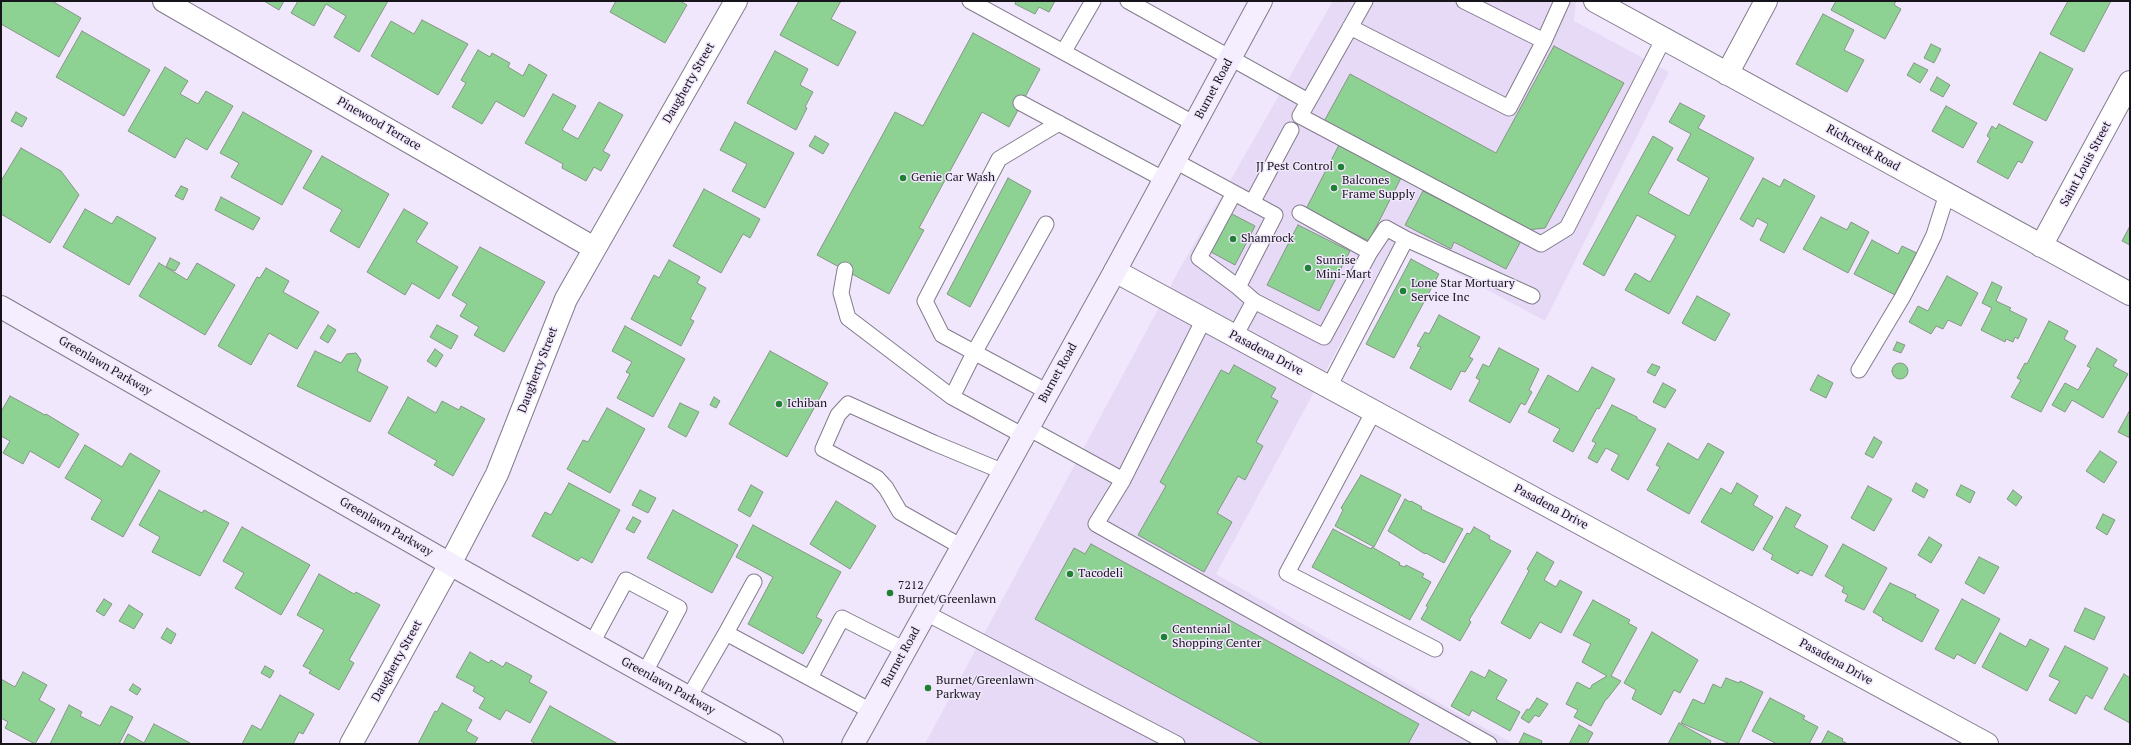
<!DOCTYPE html>
<style>
body{margin:0}
#map{position:relative;width:2131px;height:745px;overflow:hidden;background:#f0e7fc;font-family:"PT Serif",serif}
canvas{display:block}
.frame{position:absolute;inset:0;border:2px solid #17141b;pointer-events:none}
</style>
<div id="map">
<canvas width="2131" height="745"></canvas>
<div class="frame"></div>
</div>
<script>
const ctx = document.querySelector('canvas').getContext('2d');
ctx.lineJoin = 'round';
function fillPath(path, color) { ctx.fillStyle = color; ctx.fill(path, 'evenodd'); }
const poly = rows => new Path2D(rows.map(r => 'M' + r).join(''));
function trace(path, color, width, dash) { ctx.strokeStyle = color; ctx.lineWidth = width; ctx.lineCap = dash ? 'butt' : 'round'; ctx.setLineDash(dash || []); ctx.stroke(path); }
function write(font, color, halo, rows, align = 'center') {
  ctx.font = font + ' "PT Serif",serif'; ctx.lineWidth = 3; ctx.setLineDash([]); ctx.textBaseline = 'middle'; ctx.strokeStyle = halo; ctx.fillStyle = color; for (const [text, x, y, turn = 0] of rows) {
    ctx.save(); ctx.translate(x, y); ctx.rotate((+turn || 0) * Math.PI / 180); ctx.textAlign = isNaN(turn) ? turn : align; if (halo) ctx.strokeText(text, 0, 0); ctx.fillText(text, 0, 0); ctx.restore();
  }
}
fillPath(poly([
 [1333,1,1576,1,1574,21,1669,72,1545,321,1396,240,1216,574,1457,713,1514,744,925,744,1178,272]
]), '#e6daf6');
const building = poly([
 [1,1,52,1,81,18,59,57,1,24,1,1],
 [264,1,284,1,279,10,264,1],
 [298,1,388,1,359,52,334,37,346,16,326,4,314,26,291,13,298,1],
 [616,1,680,1,687,5,665,43,610,12,616,1],
 [799,1,841,1,831,19,856,32,838,66,780,35,799,1],
 [1016,1,1055,1,1049,12,1039,7,1035,14,1015,4,1016,1],
 [1836,1,1896,1,1894,5,1901,9,1885,39,1831,10,1836,1],
 [2068,1,2111,1,2084,52,2050,34,2068,1],
 [1823,14,1854,30,1844,50,1864,60,1847,92,1796,64,1823,14],
 [422,20,468,44,438,95,371,56,391,21,414,34,422,20],
 [82,31,150,70,124,116,56,77,82,31],
 [973,33,1040,69,1009,127,982,112,919,228,924,230,889,294,817,255,895,112,923,126,973,33],
 [1931,44,1941,49,1934,63,1924,58,1931,44],
 [1554,46,1624,83,1545,228,1518,231,1322,125,1350,74,1496,153,1554,46],
 [478,50,490,57,492,53,510,63,508,67,523,76,529,64,547,75,524,117,496,101,482,124,452,107,466,83,461,80,478,50],
 [775,51,808,69,800,85,813,92,805,107,807,108,796,130,747,103,775,51],
 [2040,52,2073,69,2046,121,2013,104,2040,52],
 [1914,63,1928,70,1920,83,1907,75,1914,63],
 [165,67,188,81,180,94,198,104,206,91,233,106,207,150,186,138,175,158,128,131,165,67],
 [1937,77,1950,85,1943,97,1930,90,1937,77],
 [553,94,576,106,562,130,578,139,599,102,623,115,603,151,610,155,601,171,594,167,586,181,562,168,563,164,525,143,553,94],
 [1680,103,1705,116,1698,128,1754,158,1669,314,1625,290,1635,273,1650,282,1676,236,1637,215,1604,276,1583,264,1653,136,1673,148,1648,193,1689,216,1709,178,1677,160,1691,134,1669,122,1680,103],
 [1946,106,1977,123,1963,148,1932,131,1946,106],
 [16,112,27,118,22,127,11,121,16,112],
 [243,112,312,151,282,205,231,177,239,163,220,153,243,112],
 [735,122,794,153,765,208,732,191,747,164,720,150,735,122],
 [1999,124,2033,142,2022,163,2018,161,2008,179,1977,162,1990,138,1987,136,1992,126,1996,129,1999,124],
 [815,136,829,144,823,154,809,146,815,136],
 [1339,145,1402,176,1369,241,1306,209,1339,145],
 [21,148,61,171,79,195,50,243,1,214,1,181,21,148],
 [322,156,389,194,359,248,330,231,342,210,303,188,322,156],
 [1008,178,1031,191,970,307,947,294,1008,178],
 [1763,178,1780,187,1784,179,1815,196,1784,253,1760,240,1768,224,1757,218,1753,227,1740,219,1763,178],
 [181,186,188,189,183,200,175,196,181,186],
 [704,189,760,219,750,238,743,234,721,273,673,246,704,189],
 [1423,191,1521,241,1506,269,1454,242,1451,249,1405,225,1423,191],
 [221,197,260,218,253,230,215,210,221,197],
 [85,209,112,224,117,216,156,238,129,285,63,247,85,209],
 [404,209,428,223,416,242,458,267,439,299,412,283,405,295,367,272,404,209],
 [1230,213,1255,226,1235,265,1211,252,1230,213],
 [1821,217,1847,230,1851,222,1869,232,1848,273,1803,249,1821,217],
 [1298,225,1350,251,1319,311,1267,285,1298,225],
 [2130,226,2130,245,2122,241,2130,226],
 [1872,240,1898,254,1902,246,1921,255,1899,297,1854,274,1872,240],
 [480,247,545,282,504,352,474,335,479,327,460,316,467,304,452,295,480,247],
 [170,258,180,263,175,271,166,267,170,258],
 [1411,259,1439,274,1394,358,1366,344,1411,259],
 [669,260,700,277,697,283,706,288,690,319,694,321,681,346,631,319,654,275,659,278,669,260],
 [159,263,187,280,197,263,235,285,205,335,139,296,159,263],
 [266,268,289,281,283,292,319,312,297,349,269,333,251,365,218,346,257,277,260,278,266,268],
 [1947,276,1978,293,1961,326,1948,320,1943,329,1936,326,1931,334,1909,322,1918,306,1928,311,1947,276],
 [1992,282,2002,287,1996,301,2011,308,2009,310,2027,319,2018,339,2015,337,2013,342,2006,339,2005,342,1981,330,1992,308,1982,303,1992,282],
 [1697,296,1730,314,1715,341,1682,323,1697,296],
 [1439,315,1480,337,1469,357,1473,359,1465,372,1461,371,1451,390,1410,368,1421,347,1417,346,1425,332,1429,334,1439,315],
 [2049,321,2068,331,2064,339,2076,346,2041,412,2011,397,2021,380,2017,378,2025,363,2027,364,2049,321],
 [328,325,336,330,328,343,320,338,328,325],
 [437,325,458,336,451,349,430,337,437,325],
 [625,326,685,359,653,417,617,398,630,374,626,372,632,362,612,351,625,326],
 [1897,342,1905,345,1901,353,1893,350,1897,342],
 [1499,348,1539,369,1529,390,1532,392,1525,405,1521,403,1510,423,1469,401,1480,380,1476,378,1483,364,1489,367,1499,348],
 [2097,348,2117,360,2113,366,2128,374,2103,418,2072,400,2065,412,2052,405,2065,383,2078,390,2091,368,2087,366,2097,348],
 [435,349,443,355,436,367,427,361,435,349],
 [315,351,341,363,347,354,356,353,361,360,357,371,388,387,370,422,297,386,315,351],
 [770,351,828,383,787,457,729,424,770,351],
 '1892 371a8 8 0 1 1 16 0a8 8 0 1 1-16 0Z',
 [1652,364,1660,367,1655,376,1647,372,1652,364],
 [1234,365,1276,388,1271,397,1278,401,1256,442,1263,446,1245,480,1238,476,1217,513,1232,522,1204,572,1138,535,1166,486,1160,482,1221,370,1229,374,1234,365],
 [1592,367,1615,379,1599,409,1597,408,1573,452,1553,441,1560,429,1528,412,1548,375,1578,392,1592,367],
 [1818,375,1833,383,1826,398,1810,390,1818,375],
 [1663,383,1676,390,1665,408,1653,402,1663,383],
 [10,396,45,415,46,414,79,434,59,468,30,451,23,464,3,453,10,441,1,436,1,412,10,396],
 [408,397,436,413,442,401,459,410,461,406,485,419,453,476,434,465,437,461,388,433,408,397],
 [714,397,720,401,716,408,710,405,714,397],
 [680,403,699,412,686,437,668,427,680,403],
 [1612,405,1637,417,1637,419,1656,429,1628,480,1611,470,1619,455,1606,448,1597,463,1588,458,1596,443,1592,441,1612,405],
 [607,408,645,429,610,493,567,469,583,440,588,442,607,408],
 [2130,410,2130,438,2118,432,2130,410],
 [1874,437,1882,442,1873,458,1865,454,1874,437],
 [1668,443,1698,460,1708,443,1724,452,1689,514,1647,490,1660,467,1656,465,1668,443],
 [85,445,122,467,130,453,160,471,123,537,91,519,102,500,65,478,85,445],
 [2100,451,2117,462,2104,483,2086,471,2100,451],
 [1361,475,1401,495,1374,547,1335,526,1343,510,1341,508,1361,475],
 [569,483,620,510,592,563,581,557,578,561,532,536,545,512,551,515,569,483],
 [1737,483,1758,496,1753,505,1773,517,1753,551,1701,522,1721,488,1731,494,1737,483],
 [1916,483,1928,490,1924,498,1912,491,1916,483],
 [751,485,763,492,750,517,738,510,751,485],
 [1961,485,1975,492,1970,503,1956,495,1961,485],
 [1868,486,1892,499,1874,531,1851,518,1868,486],
 [159,490,202,513,204,510,229,523,200,576,152,552,160,537,139,525,159,490],
 [640,490,656,498,648,513,632,505,640,490],
 [2013,490,2022,497,2016,506,2007,499,2013,490],
 [1405,499,1410,502,1411,501,1422,507,1421,509,1463,529,1444,563,1426,553,1425,554,1388,531,1405,499],
 [836,501,876,526,850,569,810,544,836,501],
 [1786,507,1801,515,1794,527,1828,546,1812,576,1800,570,1798,574,1771,559,1773,555,1763,549,1786,507],
 [673,510,738,545,712,593,647,558,673,510],
 [2103,514,2115,520,2107,535,2096,528,2103,514],
 [633,517,641,521,634,533,626,529,633,517],
 [753,525,841,572,816,617,822,620,803,654,748,624,773,577,736,557,753,525],
 [242,527,310,565,281,615,235,588,244,573,223,561,242,527],
 [1474,527,1490,536,1489,539,1511,551,1469,620,1471,622,1460,641,1421,619,1428,607,1426,606,1467,533,1470,534,1474,527],
 [1333,529,1371,549,1372,547,1400,563,1399,565,1405,567,1406,565,1424,574,1422,577,1431,582,1410,620,1312,567,1333,529],
 [1929,537,1942,545,1931,563,1918,555,1929,537],
 [1091,544,1419,724,1408,744,1263,744,1035,619,1074,548,1085,554,1091,544],
 [1843,544,1887,568,1864,610,1845,601,1848,595,1842,592,1844,587,1825,576,1843,544],
 [1537,552,1554,562,1544,580,1556,587,1560,580,1582,592,1561,633,1540,622,1530,639,1501,623,1529,571,1527,569,1537,552],
 [1979,557,1999,567,1984,594,1965,583,1979,557],
 [319,574,354,594,356,592,380,605,349,660,354,663,339,690,309,673,311,670,303,666,324,630,297,615,319,574],
 [1890,583,1916,595,1915,597,1939,610,1922,642,1882,620,1883,618,1873,612,1890,583],
 [104,599,112,604,104,616,96,611,104,599],
 [1962,599,2000,619,1975,664,1957,654,1954,659,1935,649,1962,599],
 [1593,600,1630,620,1628,623,1637,628,1611,676,1621,681,1607,699,1606,699,1591,726,1574,717,1578,710,1566,704,1577,682,1590,689,1592,685,1607,676,1582,662,1591,644,1573,635,1593,600],
 [129,605,143,614,134,629,119,621,129,605],
 [2085,608,2105,617,2094,640,2074,631,2085,608],
 [167,628,176,634,171,644,161,638,167,628],
 [1652,632,1698,660,1680,693,1674,690,1661,715,1632,699,1636,690,1624,683,1652,632],
 [2000,633,2026,647,2030,639,2049,649,2027,691,1982,667,2000,633],
 [2065,646,2108,668,2092,699,2086,695,2076,714,2049,700,2060,681,2049,676,2065,646],
 [470,652,489,663,491,660,503,667,506,662,532,676,529,682,547,692,530,723,506,710,500,720,479,708,485,698,473,691,475,687,456,677,470,652],
 [265,666,274,671,270,678,261,673,265,666],
 [1489,670,1507,680,1496,699,1520,712,1510,731,1472,710,1469,716,1451,706,1471,671,1485,678,1489,670],
 [23,672,47,685,39,700,55,709,35,744,5,728,8,722,1,718,1,679,15,687,23,672],
 [2124,674,2130,678,2130,723,2104,709,2124,674],
 [1726,678,1739,683,1740,681,1763,692,1738,744,1730,744,1681,723,1693,699,1704,704,1713,684,1721,688,1726,678],
 [133,684,141,689,137,695,129,690,133,684],
 [280,695,314,714,303,734,299,732,293,744,242,744,252,725,261,730,280,695],
 [1537,698,1548,704,1539,717,1535,715,1529,723,1521,718,1527,709,1529,710,1537,698],
 [1770,698,1805,716,1803,719,1818,727,1809,744,1777,744,1752,731,1770,698],
 [442,703,472,720,466,731,478,738,474,744,418,744,435,711,437,712,442,703],
 [69,705,82,712,80,716,100,726,111,706,133,717,119,744,50,744,69,705],
 [550,706,618,744,536,744,531,741,550,706],
 [1679,723,1711,741,1710,744,1668,744,1679,723],
 [154,724,190,743,189,744,123,744,128,734,144,743,154,724],
 [1579,725,1593,733,1587,744,1569,744,1579,725],
 [1828,731,1843,739,1842,741,1848,744,1821,744,1828,731],
 [1524,733,1542,741,1541,744,1519,743,1524,733]
]);
fillPath(building, '#8ed293');
trace(building, '#859586', 1);
const lane = poly([
 [970,1,1195,124],
 [1128,1,1308,101],
 [1365,1,1300,116,1541,244,1567,228,1664,38],
 [1350,27,1509,108,1544,41,1464,1],
 [1544,41,1562,1],
 [1064,51,1093,1],
 [1021,103,1165,180],
 [1175,161,1275,215,1238,287,1254,301],
 [1234,193,1199,258,1238,287],
 [1252,203,1291,130],
 [1300,213,1370,252,1386,228,1406,239,1329,387],
 [1406,239,1532,296],
 [845,270,841,293,848,318,952,397,1024,436],
 [1204,319,1123,480,1096,524,1489,744],
 [1235,336,1254,301,1324,337,1370,252],
 [1859,370,1902,298,1922,260,1934,235,1947,194],
 [1048,392,942,335,925,301,999,159,1059,123],
 [952,397,974,353,1046,224],
 [1374,411,1287,573,1435,649],
 [1028,428,1123,480],
 [962,547,900,512,886,488,877,478,823,449,838,415,848,404,934,443,1004,472],
 [926,613,1177,744],
 [726,633,754,582],
 [592,643,626,580,679,608,645,672],
 [810,678,842,618,905,650],
 [689,697,726,633,871,711]
]);
const street = poly([
 [164,1,594,248],
 [1595,1,2130,294],
 [1727,74,1766,1],
 [2041,246,2130,82],
 [1115,271,1987,744],
 [351,744,450,564,497,474,566,299,736,1]
]);
const secondary = poly([
 [1,307,450,564,772,744],
 [853,744,1115,271,1261,1]
]);
trace(lane, '#837b8d', 17);
trace(street, '#837b8d', 24);
trace(secondary, '#837b8d', 24);
trace(lane, '#fff', 15);
trace(street, '#fff', 22);
trace(secondary, '#f5eefe', 22);
for (const [x, y, r, color] of [
 [1341,167,4,"#1f8033"],
 [903,178,4,"#1f8033"],
 [1334,188,4,"#1f8033"],
 [1233,239,4,"#1f8033"],
 [1308,268,4,"#1f8033"],
 [1403,291,4,"#1f8033"],
 [779,404,4,"#1f8033"],
 [1070,574,4,"#1f8033"],
 [890,593,4,"#1f8033"],
 [1164,637,4,"#1f8033"],
 [928,688,4,"#1f8033"]
]) { const dot = new Path2D(); dot.arc(x, y, r, 0, 2 * Math.PI); ctx.fillStyle = color; ctx.fill(dot); trace(dot, '#f0e7fc', 1.5); }
write('12px', '#17141b', '#f0e7fc', [
 ["Daugherty Street",689,83,-60],
 ["Burnet Road",1214,89,-62],
 ["Pinewood Terrace",379,124,30],
 ["Richcreek Road",1863,148,29],
 ["Saint Louis Street",2086,164,-62],
 ["Pasadena Drive",1266,353,28],
 ["Greenlawn Parkway",105,366,30],
 ["Daugherty Street",538,370,-69],
 ["Burnet Road",1058,373,-61],
 ["Pasadena Drive",1551,507,28],
 ["Greenlawn Parkway",386,527,30],
 ["Burnet Road",901,657,-61],
 ["Daugherty Street",397,661,-61],
 ["Pasadena Drive",1836,662,29],
 ["Greenlawn Parkway",668,686,29]
]);
write('12px', '#17141b', '#f0e7fc', [
 ["JJ Pest Control",1333,167,"right"],
 ["Genie Car Wash",911,178],
 ["Balcones",1342,181],
 ["Frame Supply",1342,195],
 ["Shamrock",1241,239],
 ["Sunrise",1316,261],
 ["Mini-Mart",1316,275],
 ["Lone Star Mortuary",1411,284],
 ["Service Inc",1411,298],
 ["Ichiban",787,404],
 ["Tacodeli",1078,574],
 ["7212",898,586],
 ["Burnet/Greenlawn",898,600],
 ["Centennial",1172,630],
 ["Shopping Center",1172,644],
 ["Burnet/Greenlawn",936,681],
 ["Parkway",936,695]
], 'left');
</script>
